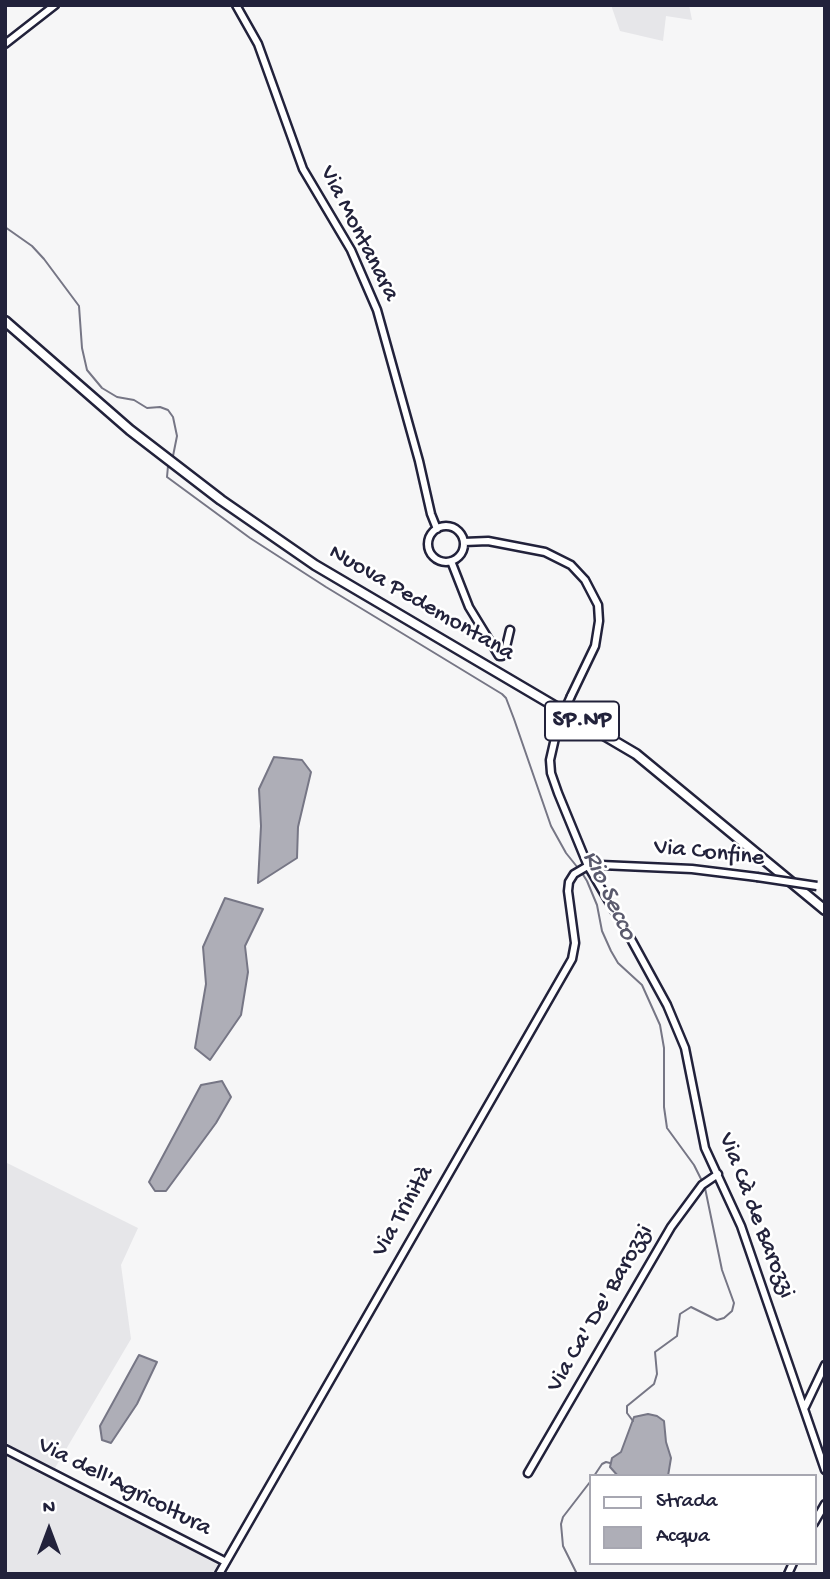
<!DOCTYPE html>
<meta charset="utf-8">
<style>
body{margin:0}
#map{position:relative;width:830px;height:1579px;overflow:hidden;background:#f6f6f7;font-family:"Gochi Hand",sans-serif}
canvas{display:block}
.frame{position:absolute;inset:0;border:7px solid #22223b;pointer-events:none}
.legend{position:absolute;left:589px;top:1474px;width:228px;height:91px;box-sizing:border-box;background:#fff;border:2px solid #a7a7b1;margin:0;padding:9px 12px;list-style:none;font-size:21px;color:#22223b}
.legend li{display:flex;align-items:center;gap:14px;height:35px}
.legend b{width:35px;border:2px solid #a7a7b1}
.north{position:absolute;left:14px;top:1495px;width:70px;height:70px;-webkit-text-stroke:5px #fff;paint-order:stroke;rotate:0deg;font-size:19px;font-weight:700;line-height:28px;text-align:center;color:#22223b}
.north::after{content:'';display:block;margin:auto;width:24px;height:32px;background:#22223b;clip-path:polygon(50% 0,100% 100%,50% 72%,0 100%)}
</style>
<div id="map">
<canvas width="830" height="1579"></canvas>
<div class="frame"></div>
<ul class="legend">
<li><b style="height:9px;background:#fff"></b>Strada</li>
<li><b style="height:19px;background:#aeaeb7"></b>Acqua</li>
</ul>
<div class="north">N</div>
</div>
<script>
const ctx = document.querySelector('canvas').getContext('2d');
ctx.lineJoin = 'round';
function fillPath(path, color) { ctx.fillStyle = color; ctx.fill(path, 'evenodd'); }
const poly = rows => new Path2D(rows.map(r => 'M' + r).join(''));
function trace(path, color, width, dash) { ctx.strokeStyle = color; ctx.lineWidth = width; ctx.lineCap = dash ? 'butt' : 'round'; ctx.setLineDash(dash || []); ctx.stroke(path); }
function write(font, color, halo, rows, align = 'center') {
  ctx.font = font + ' "Gochi Hand",sans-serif'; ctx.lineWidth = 5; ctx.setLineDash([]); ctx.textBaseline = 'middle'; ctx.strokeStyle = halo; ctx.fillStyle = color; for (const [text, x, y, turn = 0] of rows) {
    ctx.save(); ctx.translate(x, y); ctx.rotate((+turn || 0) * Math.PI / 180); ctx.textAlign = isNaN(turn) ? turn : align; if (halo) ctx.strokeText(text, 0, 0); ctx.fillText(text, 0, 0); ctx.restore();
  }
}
fillPath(poly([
 [611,5,689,5,692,20,666,16,663,41,620,31],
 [5,1162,138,1228,121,1265,131,1339,55,1468,5,1443],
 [5,1454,47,1476,227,1567,223,1574,5,1574]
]), '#e6e6e9');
const water = poly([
 [274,757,302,760,311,772,298,827,297,858,258,883,261,826,259,789,274,757],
 [225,898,263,909,245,946,248,972,241,1015,210,1060,195,1048,206,984,203,947,225,898],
 [222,1081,231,1097,216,1123,166,1191,155,1191,149,1182,201,1085,222,1081],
 [139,1355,157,1362,137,1404,111,1443,102,1440,100,1426,139,1355],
 [648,1414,657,1416,664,1421,666,1442,671,1458,668,1476,618,1476,610,1467,612,1458,621,1452,634,1417,648,1414]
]);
fillPath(water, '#aeaeb7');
trace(water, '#767685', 2);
trace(poly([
 [5,227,32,246,44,259,79,306,82,348,87,370,102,388,117,397,134,400,147,408,160,407,168,410,173,417,177,436,173,456],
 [168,466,167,477,250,538,326,587,502,694,506,698,514,719,551,826,566,853,578,868],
 [582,873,587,881,597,905,602,931,611,951,618,963,642,985,660,1025,664,1048,664,1107,667,1128,694,1165,703,1183],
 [633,1421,627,1413,627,1406,654,1384,657,1374,655,1352,677,1336,680,1314,691,1307,717,1320,724,1318,732,1311,734,1303,722,1270,705,1188],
 [594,1476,602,1464,606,1462,610,1463],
 [577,1574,563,1546,561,1524,563,1517,590,1482]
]), '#767685', 2);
const minor = poly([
 [236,5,258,44,303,169,351,250,377,310,419,461,431,514,437,529],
 [5,44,55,5],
 '428 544a18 18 0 1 1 36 0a18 18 0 1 1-36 0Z',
 [464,542,488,541,545,552,571,565,585,580,598,605,599,621,595,646,571,696],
 [451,561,469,607,499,656,502,656,505,651,510,630],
 [558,725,550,760,551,773,558,793,588,866,632,941,667,1005,685,1048,705,1148,741,1226,825,1470],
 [805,1407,825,1365],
 [5,1449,226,1562],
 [528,1473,671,1227,702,1185,718,1174],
 [814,1523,825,1504],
 [219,1574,572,959,575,943,568,891,569,882,574,874,586,867,601,865,692,869,757,877],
 [788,1574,793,1563]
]);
const major = poly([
 [5,321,130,430,221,500,315,565,636,754,825,910]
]);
trace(minor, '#22223b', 11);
trace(major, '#22223b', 13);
trace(minor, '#fff', 6);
trace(major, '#fff', 8);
const minorBridge = poly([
 [558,725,571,696],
 [757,877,817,886]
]);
trace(minorBridge, '#22223b', 11, []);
trace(minorBridge, '#fff', 6);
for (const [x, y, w] of [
 [582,721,74]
]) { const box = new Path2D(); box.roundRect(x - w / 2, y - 19.5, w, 39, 5); ctx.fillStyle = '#fff'; ctx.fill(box); trace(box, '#22223b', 2); }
write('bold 23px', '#22223b', null, [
 ["SP.NP",582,721]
]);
write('24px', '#22223b', '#fff', [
 ["Via Montanara",358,234,63],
 ["Nuova Pedemontana",421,604,30],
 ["Via Confine",709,854,6],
 ["Via Trinità",404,1212,-60],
 ["Via Cà de Barozzi",755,1216,69],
 ["Via Ca' De' Barozzi",601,1309,-60],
 ["Via dell'Agricoltura",124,1488,27]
]);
write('italic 26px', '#5a5a6d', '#fff', [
 ["Rio Secco",608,896,65]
]);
</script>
